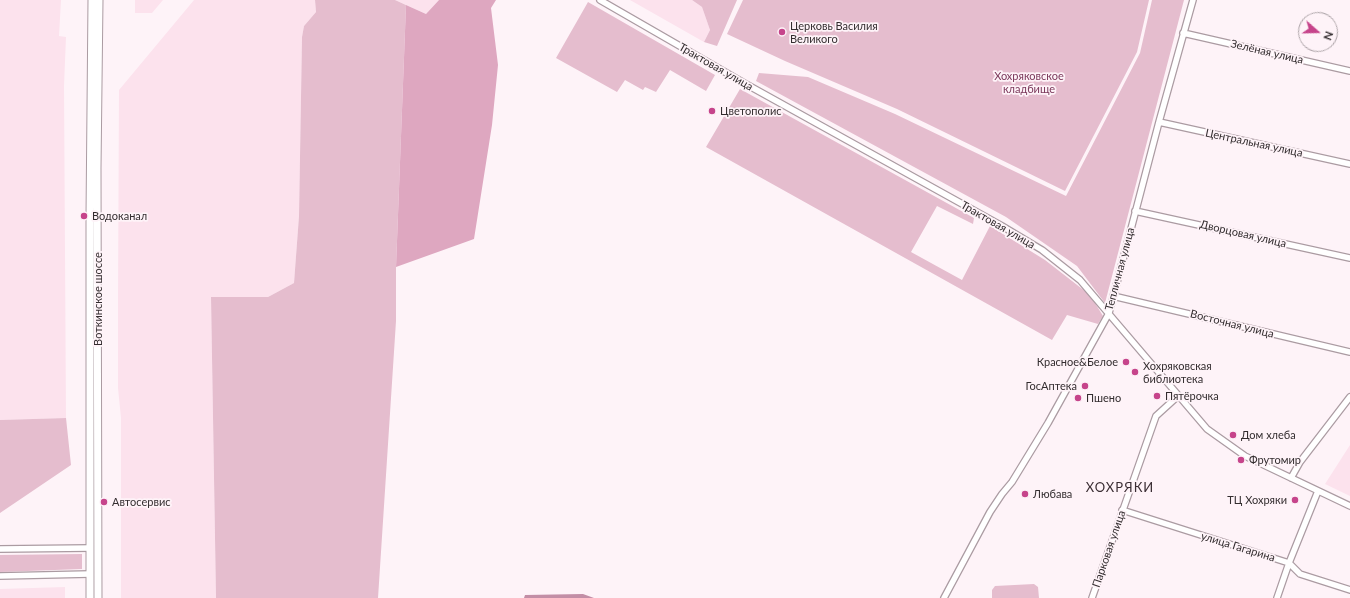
<!DOCTYPE html>
<meta charset="utf-8">
<style>
body{margin:0}
#map{position:relative;width:1350px;height:598px;overflow:hidden;background:#fef3f8;font-family:Lato,sans-serif}
canvas{display:block}
.north{position:absolute;left:1298px;top:12px;width:40px;height:40px;box-sizing:border-box;background:#fef3f8;border:1px solid #ada4a8;border-radius:50%;rotate:110deg;font-size:11px;font-weight:700;line-height:16px;text-align:center;color:#332d2f}
.north::after{content:'';display:block;margin:auto;width:14px;height:18px;background:#c6448b;clip-path:polygon(50% 0,100% 100%,50% 72%,0 100%)}
</style>
<div id="map">
<canvas width="1350" height="598"></canvas>
<div class="north">N</div>
</div>
<script>
const ctx = document.querySelector('canvas').getContext('2d');
ctx.lineJoin = 'round';
function fillPath(path, color) { ctx.fillStyle = color; ctx.fill(path, 'evenodd'); }
const poly = rows => new Path2D(rows.map(r => 'M' + r).join(''));
function trace(path, color, width, dash) { ctx.strokeStyle = color; ctx.lineWidth = width; ctx.lineCap = dash ? 'butt' : 'round'; ctx.setLineDash(dash || []); ctx.stroke(path); }
function write(font, color, halo, rows, align = 'center') {
  ctx.font = font + ' Lato,sans-serif'; ctx.lineWidth = 3.5; ctx.setLineDash([]); ctx.textBaseline = 'middle'; ctx.strokeStyle = halo; ctx.fillStyle = color; for (const [text, x, y, turn = 0] of rows) {
    ctx.save(); ctx.translate(x, y); ctx.rotate((+turn || 0) * Math.PI / 180); ctx.textAlign = isNaN(turn) ? turn : align; if (halo) ctx.strokeText(text, 0, 0); ctx.fillText(text, 0, 0); ctx.restore();
  }
}
fillPath(poly([
 [0,0,61,0,59,36,66,37,64,86,66,418,0,420],
 [135,0,163,0,152,13,135,13],
 [194,0,315,0,316,12,304,26,302,37,299,216,294,283,268,297,211,297,216,598,121,598,121,418,118,388,118,297,119,90],
 [395,0,439,0,426,14],
 [630,0,692,0,702,7,710,30,704,42],
 [1350,445,1350,496,1325,484],
 [65,587,65,598,0,598,0,589]
]), '#fce2ed');
fillPath(poly([
 [315,0,395,0,406,5,396,267,396,321,378,598,216,598,211,297,268,297,294,283,299,216,302,37,304,26,316,12],
 [692,0,737,0,717,46,704,42,710,30,702,7],
 [743,0,1149,0,1137,52,1065,191,897,109,785,61,727,34],
 [1152,0,1184,0,1105,303,1077,266,1006,217,756,81,759,73,808,77,895,114,1066,196,1140,53],
 [588,2,715,75,706,91,670,70,656,92,645,87,643,90,625,80,617,92,556,58],
 [740,89,974,218,973,224,937,206,911,252,962,280,990,226,1045,260,1090,295,1103,316,1098,324,1067,315,1052,340,706,147],
 [66,418,71,465,0,513,0,420],
 [82,554,82,569,0,572,0,555],
 [1034,584,1038,587,1039,598,992,598,992,590,995,586]
]), '#e5bdce');
fillPath(poly([
 [439,0,496,0,491,8,498,65,492,125,474,239,396,267,406,5,426,14]
]), '#dea7c0');
fillPath(poly([
 [583,594,594,598,524,598,525,595]
]), '#c38ea6');
const minor = poly([
 [600,0,744,83,1002,226,1042,250,1080,280,1207,429,1245,456,1350,506],
 [1183,33,1350,71],
 [1159,122,1350,164],
 [1135,211,1350,258],
 [1113,296,1350,352],
 [1291,478,1300,462,1350,397],
 [1122,510,1289,563,1300,574,1350,590],
 [0,549,90,548],
 [0,576,90,574],
 [944,598,990,512,1002,494,1012,482,1048,423,1109,313,1159,122,1193,0],
 [1092,598,1156,416,1178,396],
 [1277,598,1289,563,1318,491]
]);
const major = poly([
 [90,598,90,216,92,0],
 [98,598,97,168,99,0]
]);
trace(minor, '#ab9ba2', 8);
trace(major, '#ab9ba2', 9);
trace(minor, '#fff', 5.5);
trace(major, '#fff', 7);
for (const [x, y, r, color] of [
 [782,32,4,"#c6448b"],
 [712,111,4,"#c6448b"],
 [84,216,4,"#c6448b"],
 [1126,362,4,"#c6448b"],
 [1135,372,4,"#c6448b"],
 [1085,386,4,"#c6448b"],
 [1157,396,4,"#c6448b"],
 [1078,398,4,"#c6448b"],
 [1233,435,4,"#c6448b"],
 [1241,460,4,"#c6448b"],
 [1025,494,4,"#c6448b"],
 [1295,500,4,"#c6448b"],
 [104,502,4,"#c6448b"]
]) { const dot = new Path2D(); dot.arc(x, y, r, 0, 2 * Math.PI); ctx.fillStyle = color; ctx.fill(dot); trace(dot, '#fef3f8', 1.5); }
write('11px', '#332d2f', '#fef3f8', [
 ["Церковь Василия",790,26],
 ["Великого",790,39],
 ["Цветополис",720,111],
 ["Водоканал",92,216],
 ["Красное&Белое",1118,362,"right"],
 ["Хохряковская",1143,366],
 ["библиотека",1143,379],
 ["ГосАптека",1077,386,"right"],
 ["Пятёрочка",1165,396],
 ["Пшено",1086,398],
 ["Дом хлеба",1241,435],
 ["Фрутомир",1249,460],
 ["Любава",1033,494],
 ["ТЦ Хохряки",1287,500,"right"],
 ["Автосервис",112,502]
], 'left');
write('11px', '#332d2f', '#fef3f8', [
 ["Зелёная улица",1267,52,13],
 ["Трактовая улица",716,67,30],
 ["Центральная улица",1254,143,12],
 ["Трактовая улица",998,225,30],
 ["Дворцовая улица",1243,234,13],
 ["Тепличная улица",1120,269,-75],
 ["Воткинское шоссе",98,299,-90],
 ["Восточная улица",1232,324,14],
 ["улица Гагарина",1238,547,17],
 ["Парковая улица",1109,549,-71]
]);
write('11px', '#7b385b', '#fef3f8', [
 ["Хохряковское",1029,76],
 ["кладбище",1029,89]
]);
ctx.letterSpacing = '1px';
write('13px', '#3a2d33', '#fef3f8', [
 ["ХОХРЯКИ",1120,488]
]);
ctx.letterSpacing = '0px';
</script>
